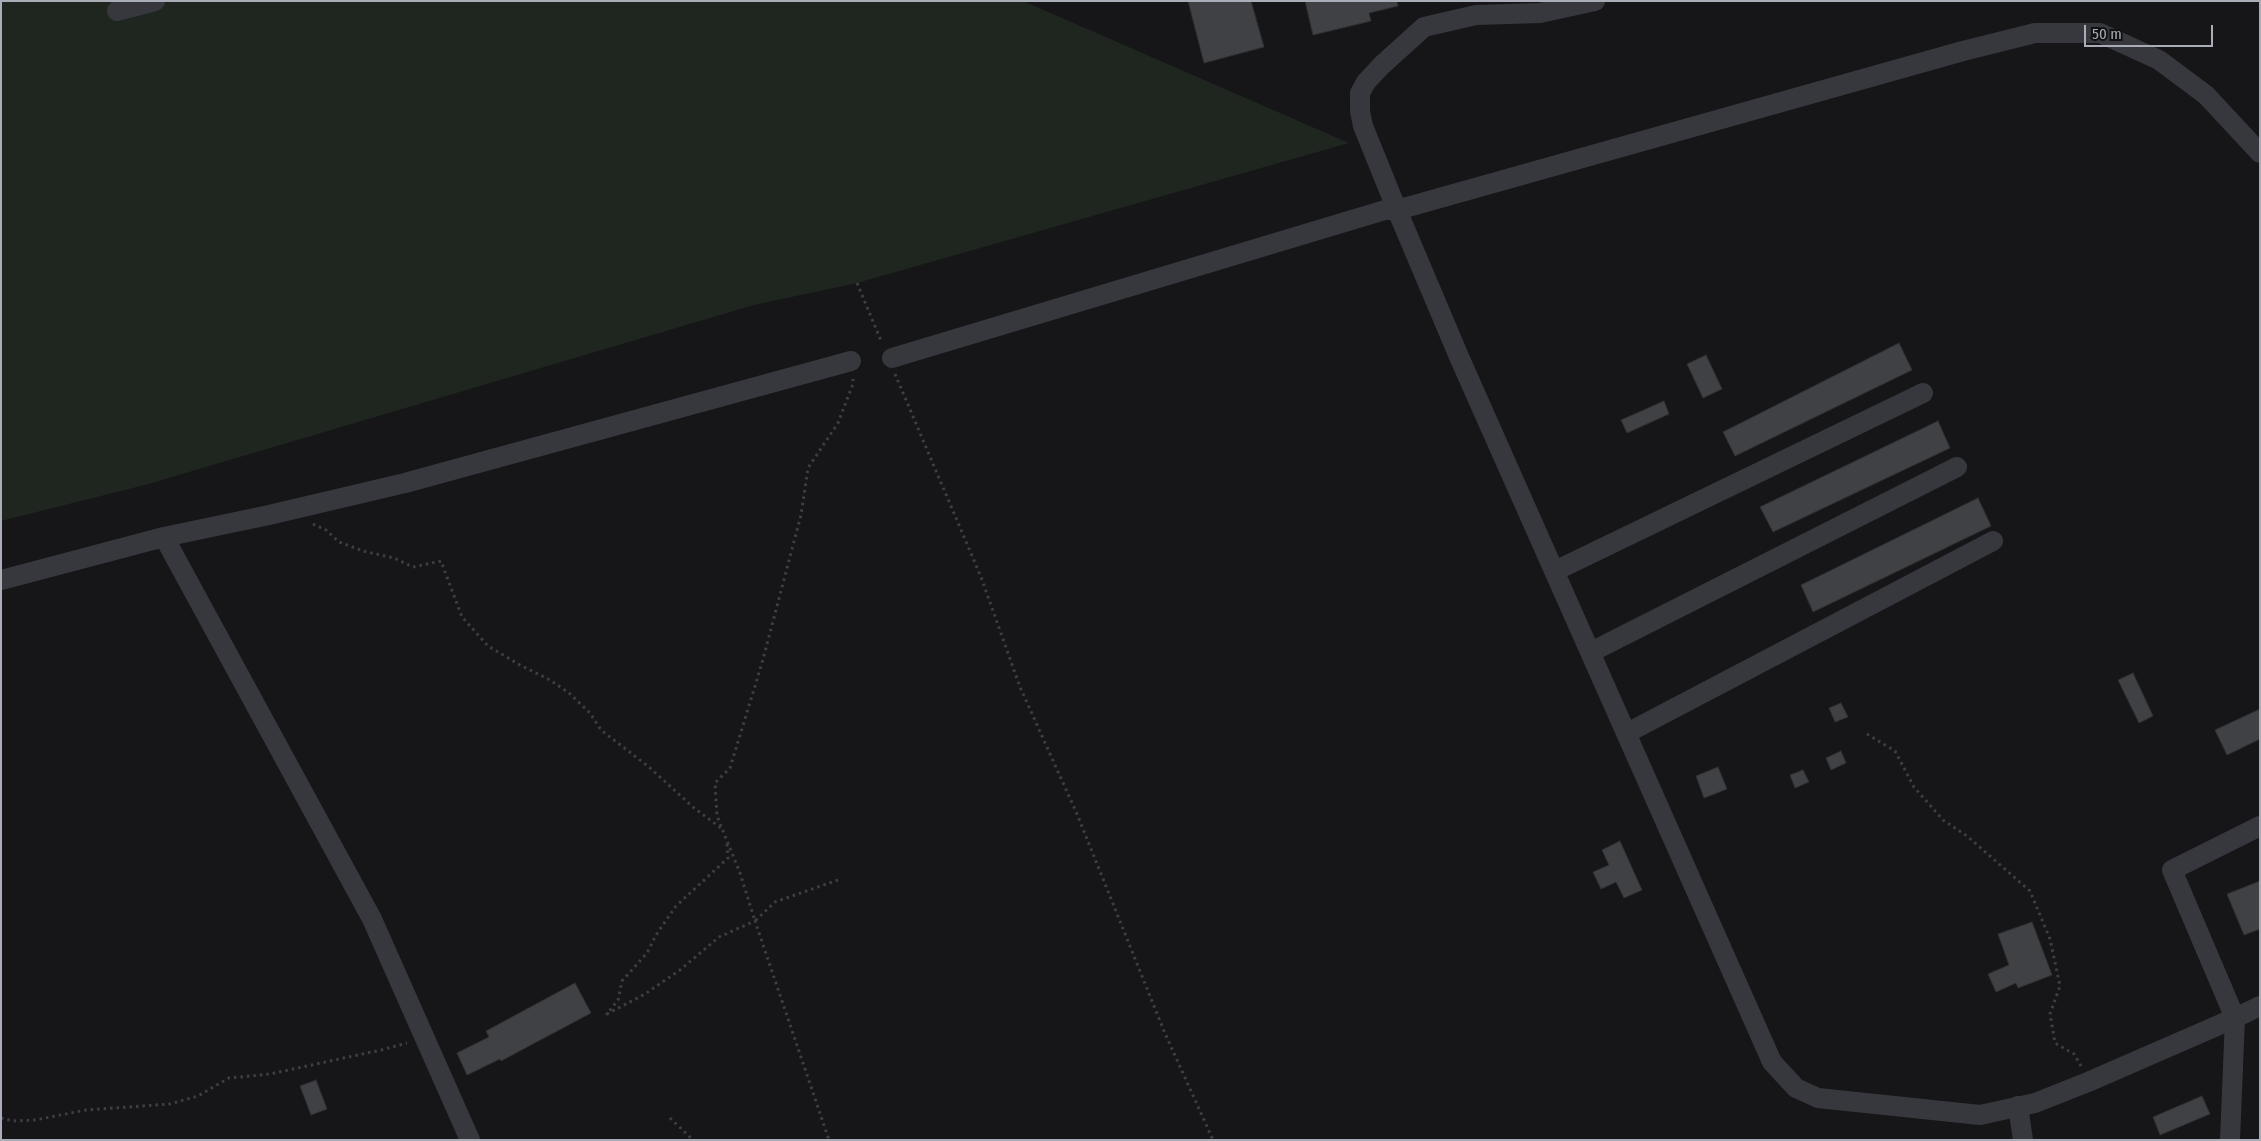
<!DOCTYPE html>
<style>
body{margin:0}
#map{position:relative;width:2261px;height:1141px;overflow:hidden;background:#161618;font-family:"Fira Sans Condensed",sans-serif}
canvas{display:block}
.frame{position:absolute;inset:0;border:2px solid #a8adb8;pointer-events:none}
.scale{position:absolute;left:2084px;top:25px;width:129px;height:22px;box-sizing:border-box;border:2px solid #a8adb8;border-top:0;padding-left:6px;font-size:15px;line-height:18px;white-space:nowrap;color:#a8adb8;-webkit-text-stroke:4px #111113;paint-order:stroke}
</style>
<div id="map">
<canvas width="2261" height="1141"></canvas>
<div class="frame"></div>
<div class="scale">50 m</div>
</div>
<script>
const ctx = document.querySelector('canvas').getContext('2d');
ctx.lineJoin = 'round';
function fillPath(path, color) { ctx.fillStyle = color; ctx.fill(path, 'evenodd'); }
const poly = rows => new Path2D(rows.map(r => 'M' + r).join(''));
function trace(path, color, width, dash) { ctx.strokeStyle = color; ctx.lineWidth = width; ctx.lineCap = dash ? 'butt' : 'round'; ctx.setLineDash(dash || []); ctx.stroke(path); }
fillPath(poly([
 [1,1,1023,1,1349,143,857,283,754,305,145,485,1,521]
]), '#1e261f');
const building = poly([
 [1188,1,1251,1,1264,47,1204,63,1188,1],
 [1305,1,1397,1,1398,6,1369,13,1371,21,1313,35,1305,1],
 [1899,343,1912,370,1735,456,1723,432,1899,343],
 [1706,355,1722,389,1703,398,1687,364,1706,355],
 [1664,401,1669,414,1627,433,1621,420,1664,401],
 [1938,421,1950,448,1773,532,1760,507,1938,421],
 [1978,498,1991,526,1813,612,1801,585,1978,498],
 [2133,673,2153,716,2139,723,2118,680,2133,673],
 [1841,703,1848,717,1835,722,1829,708,1841,703],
 [2260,709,2260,739,2227,755,2215,730,2260,709],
 [1841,751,1846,763,1831,770,1826,758,1841,751],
 [1718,767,1727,789,1704,798,1696,776,1718,767],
 [1803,770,1809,782,1795,788,1790,775,1803,770],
 [1620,841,1642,890,1624,898,1616,882,1601,889,1593,872,1609,865,1602,850,1620,841],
 [2260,881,2260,929,2244,935,2227,894,2260,881],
 [2032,922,2052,975,2018,988,2016,983,1996,992,1988,974,2009,965,1998,934,2032,922],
 [575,983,591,1013,501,1061,500,1059,467,1075,457,1053,489,1037,486,1031,575,983],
 [316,1080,327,1109,311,1115,300,1086,316,1080],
 [2202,1096,2210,1114,2160,1135,2153,1117,2202,1096]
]);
fillPath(building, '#404145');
trace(building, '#303034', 1);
trace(poly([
 [857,283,882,343],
 [895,374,981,577,1020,687,1077,814,1164,1031,1213,1140],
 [313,524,326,530,339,542,363,551,394,558,413,567,441,561,462,617,488,646,520,665,550,680,569,693,590,713,601,730,649,767,694,808,721,828],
 [1867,734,1895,751,1914,787,1943,820,1967,836,2030,891,2050,939,2060,986,2050,1014,2055,1043,2074,1054,2081,1066],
 [727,844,728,858,676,906,656,935,647,953,622,981,618,1000,607,1014,645,994,680,970,719,937,755,921,829,1140],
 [838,880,775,902,755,921,740,873,717,816,715,783,730,768,762,663,801,515,808,468,838,423,853,384,853,379],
 [1,1118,13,1121,35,1120,86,1110,170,1104,198,1096,229,1078,270,1074,381,1050,407,1043],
 [670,1118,693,1140]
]), '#3d3f44', 3, [2.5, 4]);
trace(poly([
 [1595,1,1540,13,1476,15,1424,27,1382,65,1366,82,1360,93,1360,111,1363,126,1397,210,1460,359,1772,1062,1796,1088,1818,1098,1980,1115,2035,1103,2088,1082,2235,1018,2230,1140],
 [117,11,155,1],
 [892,358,1385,210,1397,210,1963,51,2035,33,2100,33,2159,60,2206,95,2260,153],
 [164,537,372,919,470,1140],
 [1555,571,1923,393],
 [1,580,164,537,269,515,405,483,851,361],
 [1591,652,1957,467],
 [1627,733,1993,541],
 [2260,826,2172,870,2235,1018,2260,1006],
 [2018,1106,2023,1140]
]), '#37383d', 20);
</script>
